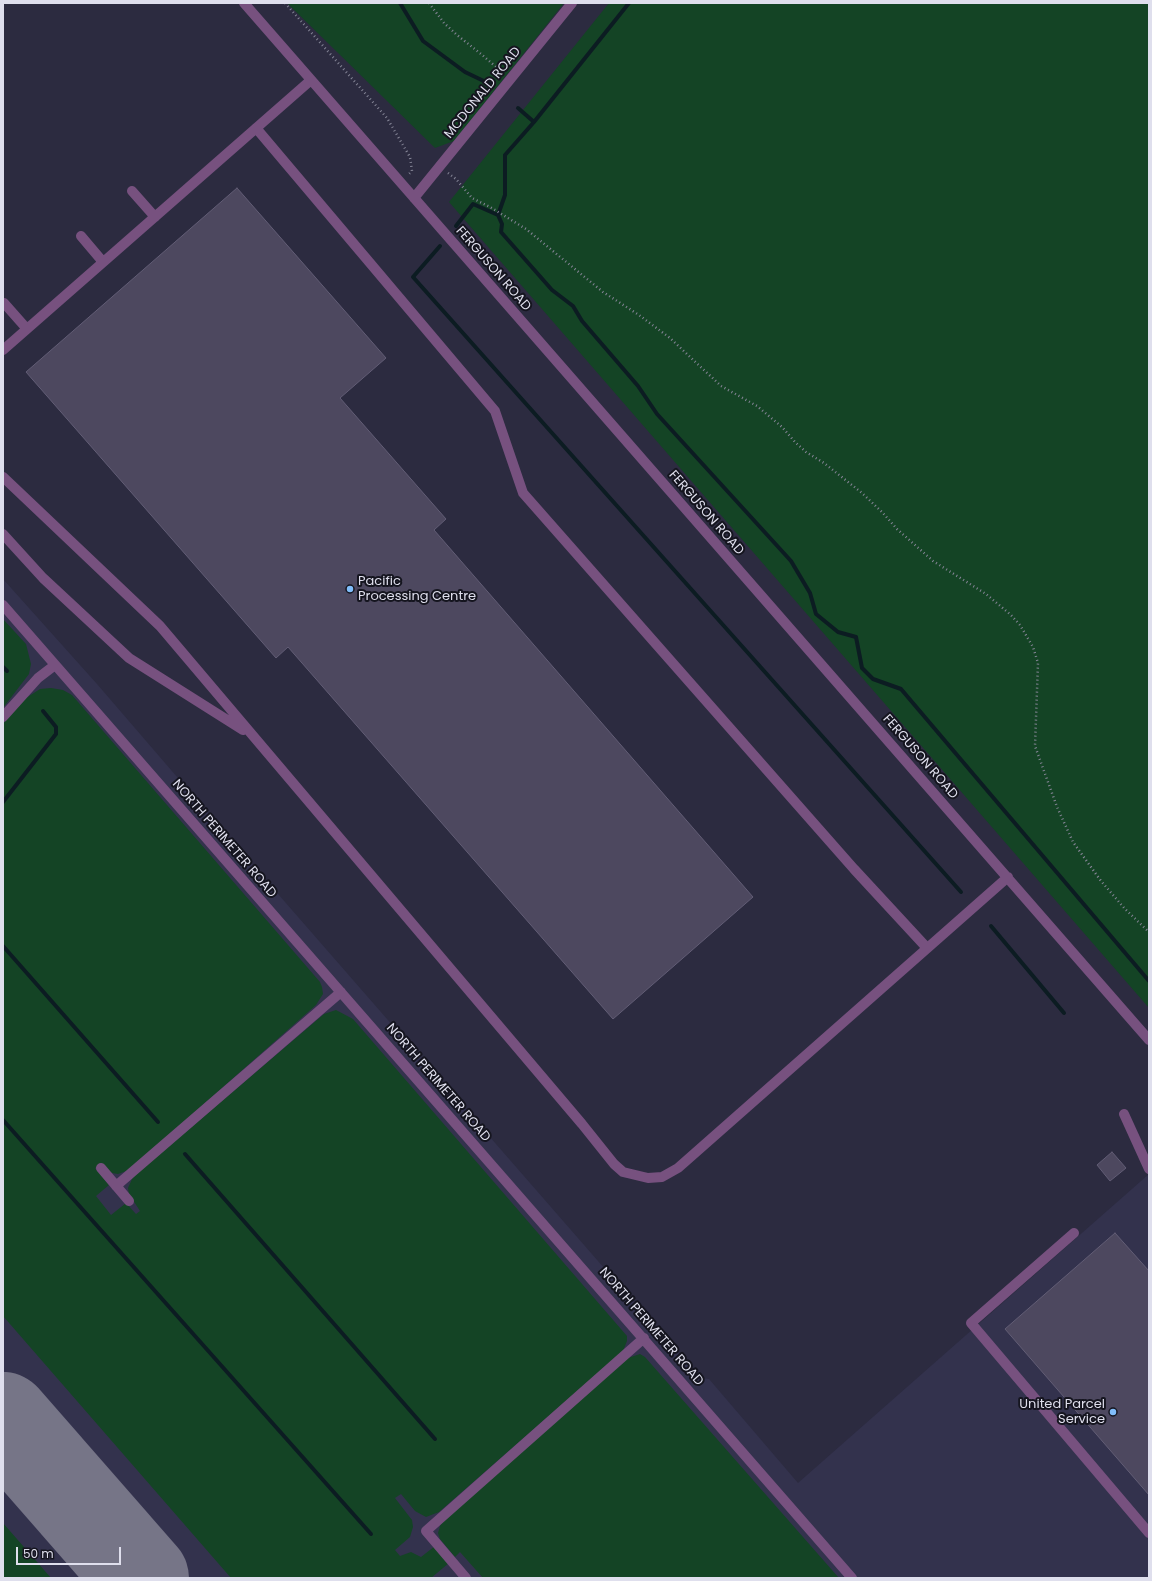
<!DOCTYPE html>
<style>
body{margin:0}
#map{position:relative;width:1152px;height:1581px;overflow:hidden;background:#2c2b40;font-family:Poppins,sans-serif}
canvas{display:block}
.frame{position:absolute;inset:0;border:4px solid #dfdfed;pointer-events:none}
.scale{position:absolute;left:16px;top:1547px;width:105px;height:18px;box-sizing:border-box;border:2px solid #dfdfed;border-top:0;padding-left:5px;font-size:12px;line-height:14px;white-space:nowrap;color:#dfdfed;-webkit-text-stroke:3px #15151f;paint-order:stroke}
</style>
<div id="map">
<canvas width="1152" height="1581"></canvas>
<div class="frame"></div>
<div class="scale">50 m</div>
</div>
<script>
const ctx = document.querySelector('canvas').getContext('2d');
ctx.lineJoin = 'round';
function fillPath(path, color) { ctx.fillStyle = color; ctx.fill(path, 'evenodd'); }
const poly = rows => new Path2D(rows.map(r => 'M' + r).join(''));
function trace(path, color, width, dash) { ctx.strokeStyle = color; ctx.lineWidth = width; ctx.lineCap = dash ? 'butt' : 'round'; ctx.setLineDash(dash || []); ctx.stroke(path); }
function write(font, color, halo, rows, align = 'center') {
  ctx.font = font + ' Poppins,sans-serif'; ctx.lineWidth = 4; ctx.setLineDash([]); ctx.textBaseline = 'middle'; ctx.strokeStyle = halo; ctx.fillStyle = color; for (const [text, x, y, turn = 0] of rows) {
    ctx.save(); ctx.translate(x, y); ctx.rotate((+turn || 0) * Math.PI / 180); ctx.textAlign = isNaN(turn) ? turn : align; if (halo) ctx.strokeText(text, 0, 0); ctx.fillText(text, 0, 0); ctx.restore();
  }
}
fillPath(poly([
 [3,579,97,684,258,871,700,1378,709,1379,798,1483,1149,1174,1149,1578,3,1578]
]), '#33324d');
fillPath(poly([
 [287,3,564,3,454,141,435,148],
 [609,3,1149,3,1149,1008,449,202],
 [3,619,26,644,31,664,29,674,3,708],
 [51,688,63,690,72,695,320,982,322,987,323,994,316,1005,129,1170,118,1174,112,1173,107,1170,102,1164,95,1168,109,1185,96,1196,111,1215,126,1203,136,1214,140,1211,129,1194,128,1188,133,1177,324,1014,336,1010,353,1019,627,1336,627,1341,623,1351,439,1512,426,1517,415,1511,401,1494,395,1498,412,1520,413,1527,410,1537,395,1550,400,1556,411,1552,421,1557,435,1546,449,1563,431,1578,231,1578,3,1316,3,724,23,700,40,689],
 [640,1354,645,1357,839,1578,483,1578,460,1552,455,1557,440,1539,438,1533,441,1523,628,1358],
 [3,1523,51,1578,3,1578]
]), '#144425');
trace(poly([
 [400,3,423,41,465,72,490,84],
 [518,108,534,122],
 [498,215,502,224,501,232,552,290,573,306,582,321,638,386,657,414,791,561,810,593,816,614,838,632,856,637,862,668,873,679,901,689,1149,981],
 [456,226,473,204,498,215,505,195,505,155,534,122,629,3],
 [440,246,413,277,961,892],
 [3,667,7,671],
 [3,802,56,734,56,727,43,711],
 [991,926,1064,1013],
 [3,946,158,1122],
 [3,1120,371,1534],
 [185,1154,435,1439]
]), '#0c1c22', 4);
trace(poly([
 [3,1419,142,1578]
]), '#767587', 94);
const building = poly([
 [237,188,386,358,340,398,446,519,434,530,753,897,613,1019,288,647,276,658,26,372,237,188],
 [1112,1152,1126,1168,1110,1181,1097,1165,1112,1152],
 [1115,1233,1149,1271,1149,1495,1005,1329,1115,1233]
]);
fillPath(building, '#4d485f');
trace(building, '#625d75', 1);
trace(poly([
 [285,3,387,118,410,157,412,171,409,174],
 [429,3,444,23,457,35,481,54,502,72],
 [448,173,456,179,472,198,490,207,526,229,603,292,639,315,670,338,721,386,757,406,782,427,795,442,806,452,824,463,862,493,882,512,897,529,933,561,986,594,1011,615,1020,625,1033,647,1038,663,1035,746,1057,807,1073,842,1101,881,1125,909,1149,932]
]), '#858596', 2.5, [1, 3]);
trace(poly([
 [244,3,1149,1040],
 [256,128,495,411,523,493,854,869,927,948],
 [132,191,155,217],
 [414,198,572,3],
 [81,236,103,262],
 [4,303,27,329],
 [3,350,311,80],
 [3,477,160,626,582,1124,614,1164,623,1172,648,1178,662,1177,678,1168,1008,877],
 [3,534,43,578,129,658,243,730],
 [3,605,852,1578],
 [3,717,38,678,55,665],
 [1124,1114,1149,1169],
 [101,1168,129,1201],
 [116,1186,341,992],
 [1074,1233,971,1323,1149,1533],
 [466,1578,426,1531,644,1338]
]), '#77517f', 10);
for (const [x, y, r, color] of [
 [350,589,4,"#80bdfa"],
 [1113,1412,4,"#80bdfa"]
]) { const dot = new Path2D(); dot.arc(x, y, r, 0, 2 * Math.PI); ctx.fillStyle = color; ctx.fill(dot); trace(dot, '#15151f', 1.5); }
write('13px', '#dfdfed', '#15151f', [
 ["MCDONALD ROAD",483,93,-51],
 ["FERGUSON ROAD",493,269,49],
 ["FERGUSON ROAD",706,513,49],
 ["FERGUSON ROAD",920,757,49],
 ["NORTH PERIMETER ROAD",224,839,49],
 ["NORTH PERIMETER ROAD",438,1083,49],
 ["NORTH PERIMETER ROAD",651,1327,49]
]);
write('13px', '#dfdfed', '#15151f', [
 ["Pacific",358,582],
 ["Processing Centre",358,597],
 ["United Parcel",1105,1405,"right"],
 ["Service",1105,1420,"right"]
], 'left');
</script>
